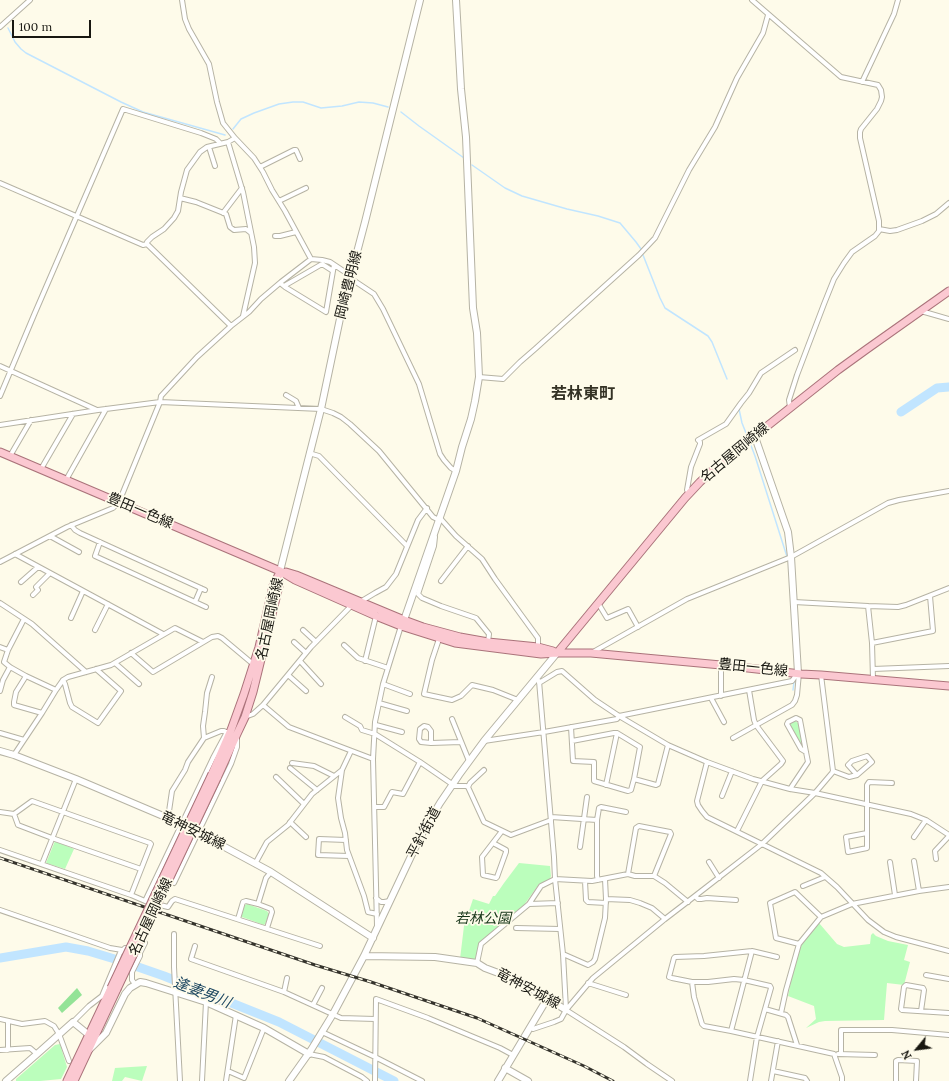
<!DOCTYPE html>
<meta charset="utf-8">
<style>
body{margin:0}
#map{position:relative;width:949px;height:1081px;overflow:hidden;background:#fefbea;font-family:Lora,serif}
canvas{display:block}
.north{position:absolute;left:897px;top:1029px;width:40px;height:40px;-webkit-text-stroke:3px #fefbea;paint-order:stroke;rotate:241deg;font-size:11px;font-weight:700;line-height:16px;text-align:center;color:#181711}
.north::after{content:'';display:block;margin:auto;width:14px;height:18px;background:#181711;clip-path:polygon(50% 0,100% 100%,50% 72%,0 100%)}
.scale{position:absolute;left:12px;top:20px;width:79px;height:18px;box-sizing:border-box;border:2px solid #181711;border-top:0;padding-left:5px;font-size:12px;line-height:14px;white-space:nowrap;color:#181711;-webkit-text-stroke:3px #fefbea;paint-order:stroke}
</style>
<div id="map">
<canvas width="949" height="1081"></canvas>
<div class="north">N</div>
<div class="scale">100 m</div>
</div>
<script>
const ctx = document.querySelector('canvas').getContext('2d');
ctx.lineJoin = 'round';
function fillPath(path, color) { ctx.fillStyle = color; ctx.fill(path, 'evenodd'); }
const poly = rows => new Path2D(rows.map(r => 'M' + r).join(''));
function trace(path, color, width, dash) { ctx.strokeStyle = color; ctx.lineWidth = width; ctx.lineCap = dash ? 'butt' : 'round'; ctx.setLineDash(dash || []); ctx.stroke(path); }
function write(font, color, halo, rows, align = 'center') {
  ctx.font = font + ' Lora,"Noto Sans JP",serif'; ctx.lineWidth = 3.5; ctx.setLineDash([]); ctx.textBaseline = 'middle'; ctx.strokeStyle = halo; ctx.fillStyle = color; for (const [text, x, y, turn = 0] of rows) {
    ctx.save(); ctx.translate(x, y); ctx.rotate((+turn || 0) * Math.PI / 180); ctx.textAlign = isNaN(turn) ? turn : align; if (halo) ctx.strokeText(text, 0, 0); ctx.fillText(text, 0, 0); ctx.restore();
  }
}
fillPath(poly([
 [795,721,798,723,803,745,802,745,790,725,791,722],
 [55,841,74,849,65,869,46,863],
 [519,863,550,866,551,876,550,879,539,884,524,905,482,940,480,943,475,959,460,959,464,926,473,899,489,904,493,896,495,896,504,883],
 [247,904,267,911,269,914,265,924,264,925,242,917,241,915,245,905],
 [819,923,837,944,844,947,870,944,871,935,873,933,876,936,888,941,908,945,904,960,910,962,904,985,887,983,884,1020,825,1021,819,1022,806,1028,816,1019,814,1006,788,996,798,947],
 [60,1044,67,1067,61,1079,40,1081,16,1081,16,1079,55,1045],
 [147,1066,142,1081,125,1077,122,1081,112,1081,115,1068]
]), '#bbfebc');
fillPath(poly([
 [77,988,82,995,62,1013,58,1008]
]), '#94e397');
trace(poly([
 [8,28,15,42,21,49,26,53,121,102,143,112,225,135],
 [401,112,419,126,464,158],
 [233,129,241,119,254,113,279,104,293,102,303,102,321,108,342,106,359,102,373,103,388,107],
 [472,165,505,188,522,196,567,209,598,216,620,223,636,242,641,249],
 [643,255,660,298,665,308,708,336,712,342,727,379],
 [739,409,742,423,748,438],
 [750,443,755,456,789,563],
 [793,690,794,682]
]), '#c1e5ff', 1.5);
trace(poly([
 [901,412,937,388,949,387],
 [0,958,66,947,88,951,118,960,164,976,279,1022,394,1081]
]), '#c1e5ff', 9);
const street = poly([
 [182,0,185,19,189,29,209,64,217,102,223,123,235,138,254,158,263,172,272,190,285,211,311,259],
 [752,0,841,77,878,85,881,90,882,97,881,101,877,109,861,129,860,132,860,138,879,221,879,231,875,236,852,252,844,263,834,279,824,304,797,375,789,400,790,408],
 [0,27,30,0],
 [862,82,894,14,898,0],
 [228,142,243,192,254,247,255,263,243,316],
 [209,147,215,166],
 [260,167,294,150,296,150,300,159],
 [0,183,143,245,147,244,231,326],
 [180,198,196,202,226,214,230,227,234,230,246,229,251,233],
 [279,201,306,188],
 [223,213,242,188],
 [879,229,890,231,897,230,922,221,936,214,949,203],
 [275,236,280,236,296,232],
 [147,244,147,242,152,237,164,229,174,218,178,211,181,192,187,170,200,152,207,147,228,142,235,138],
 [350,278,374,294,383,309,419,384,440,454,444,460,451,468,456,471],
 [280,283,285,287,326,312,334,265],
 [284,286,322,264,333,271],
 [921,311,949,319],
 [0,366,97,410],
 [479,377,503,379,520,362,535,349,639,255,655,238,689,170,715,127,737,78,763,33,768,15],
 [286,395,296,401,299,408],
 [0,396,34,315,123,109,201,133,216,139,220,143],
 [0,425,98,410,160,402,321,409,333,413,341,417,350,424,379,451,433,517,439,520],
 [309,453,319,456,407,546],
 [10,456,31,420],
 [41,469,73,414],
 [66,480,106,409],
 [689,494,687,490,691,467,700,444,700,442,698,440,726,424,741,403,749,393,761,373,795,350],
 [440,518,456,536,482,559,495,579,538,638,538,647],
 [71,525,75,530,80,533,205,590],
 [50,536,79,552],
 [435,537,434,546,418,594,422,598,441,606,476,618,489,634,488,642],
 [100,542,95,556,206,607],
 [15,554,163,634],
 [0,562,67,527,113,508,119,502,160,402,161,396,197,357,231,326,249,312,261,299,281,282,311,259,322,260,330,262,345,272,351,275],
 [441,581,468,546],
 [21,582,38,567],
 [33,595,38,590,36,587,50,573],
 [195,602,201,588],
 [360,602,375,593,386,587,396,574,418,520,427,508],
 [794,602,868,606,898,607,906,605,949,588],
 [0,603,32,624,86,672],
 [598,603,607,618,628,609,638,627],
 [868,606,872,643,873,679],
 [71,618,83,591],
 [24,619,8,650,4,662,10,667,26,676,56,690],
 [95,630,108,604],
 [303,630,316,642],
 [439,639,432,660,424,694,452,700,461,696,472,685,493,690,518,700],
 [294,642,306,653],
 [872,643,933,631,930,596],
 [344,645,358,658,388,668],
 [0,647,8,650],
 [593,652,687,599,791,557,888,503,899,500,949,491],
 [131,653,153,672,212,637,218,636,222,638,253,664],
 [300,661,321,684],
 [365,661,376,616],
 [115,663,139,684],
 [721,665,721,696],
 [873,669,949,666],
 [288,675,306,691],
 [26,676,16,692,14,702,14,705,42,713],
 [63,680,65,684,70,703,72,707,98,723,121,691,96,669],
 [539,681,554,857,555,879,563,954,566,1009],
 [539,683,557,672,562,671,595,700,619,716,668,745,707,762,753,779,790,789,815,793,911,814,926,820,949,835],
 [383,684,410,694],
 [0,691,3,680,10,667],
 [711,698,724,722],
 [379,703,407,711],
 [263,705,289,727,373,759],
 [245,717,253,714,263,705,311,647,352,605],
 [345,717,360,726,362,730,375,734,420,762,452,784],
 [452,719,469,761],
 [376,725,402,732],
 [571,727,573,761,594,762,594,781,628,791,631,790,634,779,656,785,658,784,668,745],
 [0,733,24,740],
 [204,738,203,726,205,712,207,693,212,677],
 [733,738,792,705,795,701,797,695,799,673],
 [484,741,544,732,617,719,619,716,792,681,797,674],
 [572,741,614,733,617,733,640,747,634,779],
 [431,743,431,731,428,727,424,726,420,729,419,739,421,742,431,743,461,742],
 [351,751,342,770,338,798,341,818,345,833,347,850,364,896,368,912,377,914],
 [14,755,42,713,56,690,63,680,68,677,111,665,175,628,203,642],
 [707,762,697,801,698,805,702,811,707,817,821,873,837,887,868,920,884,932,896,937,949,951],
 [292,763,314,766,334,776],
 [290,768,317,790],
 [833,771,849,777,857,775,872,762,867,756,852,761,848,765,857,775],
 [276,777,304,804],
 [606,785,617,733],
 [451,786,466,786,468,787,484,822,511,835,551,820],
 [468,787,470,783,484,770],
 [790,789,808,762,806,752,800,720,796,718,788,722,787,724,801,749,806,752],
 [722,796,732,771],
 [375,807,384,807,392,792,403,794,420,762],
 [0,812,14,814,32,801,150,843,151,844,131,895,0,850],
 [14,814,18,825,52,838,141,869],
 [551,817,597,820,597,876,598,880],
 [168,818,172,791,185,770,188,762,204,738,221,731,224,731,227,733],
 [597,820,599,808,601,807,626,812],
 [290,822,306,837],
 [737,831,762,781,781,764,783,761,756,725,754,720,749,690],
 [867,833,846,837,848,852,867,848,867,785,869,782,892,783],
 [914,837,926,820],
 [346,840,319,839,318,855,349,856],
 [493,843,506,850,506,852,497,877,496,878,483,875,482,857,502,831],
 [580,847,587,797],
 [936,859,935,851,949,836],
 [914,861,919,891],
 [709,862,719,878],
 [890,862,895,895],
 [42,864,76,779],
 [255,864,267,842,288,825,312,794,342,770],
 [628,874,636,828,639,826,670,832,671,834,654,876],
 [585,881,586,900,588,902,606,903],
 [174,883,231,764,237,747,237,738],
 [803,886,825,877],
 [131,895,145,901,168,907,172,901,175,899,320,946],
 [695,896,698,899,701,899,707,898,736,900],
 [376,898,381,902,384,902,390,901],
 [606,899,630,900,640,903,652,908,665,919],
 [145,901,213,758,227,732],
 [258,904,266,878,271,872],
 [529,904,558,903],
 [0,910,110,948,122,950],
 [238,919,243,902,246,901,258,904,271,909,272,912,267,928],
 [377,926,373,759,375,722,383,684,401,626],
 [516,928,560,929],
 [174,934,174,967,180,1081],
 [799,944,821,917],
 [195,946,191,959,284,992,341,1018,375,1019],
 [752,951,731,1031,704,1026,702,1024,694,997,692,982,672,978,669,977,674,958,675,957,704,956,752,951],
 [752,951,777,957],
 [140,953,145,943],
 [563,954,588,965,593,962,595,959,605,918,606,899,605,879],
 [477,963,481,944,529,904,541,886,555,879,592,881,628,874,635,876,654,876,665,883,688,902],
 [926,975,949,979],
 [692,982,708,982,734,979,744,980,770,986,771,988,757,1037,750,1081],
 [588,983,626,995],
 [284,992,287,978],
 [313,1005,322,988],
 [765,1009,786,1015,788,1017,797,1045],
 [566,1010,624,1047,647,1064,672,1081],
 [921,1011,924,990,923,988,906,985,904,987,901,1009,902,1010,949,1013],
 [781,1013,786,990,799,944,776,938,770,903,795,892,821,917,852,904,919,891,949,887],
 [0,1019,22,1024,45,1021,54,1026,59,1034,69,1061],
 [8,1021,8,1050],
 [73,1022,89,1006,102,996,120,953,125,948,128,948,139,952,140,953,140,956,132,972,132,980,135,984],
 [533,1029,554,1022,561,1019,566,1010,593,978,665,919,695,896,762,844,815,793,832,773,833,771,821,675],
 [731,1031,834,1054,842,1077,842,1081],
 [322,1032,375,1057,422,1081],
 [0,1050,30,1048,37,1054],
 [309,1054,324,1057,362,1077,367,1081],
 [838,1054,875,1055],
 [841,1054,841,1030,892,1030,949,1035],
 [228,1071,244,1078,264,1028],
 [773,1071,805,1078,807,1081],
 [202,1081,206,1002],
 [226,1081,236,1015],
 [375,1081,376,999,428,1018,500,1048,513,1055],
 [771,1081,778,1041],
 [896,1081,896,1061,898,1060,917,1061,916,1081]
]);
const secondary = poly([
 [755,437,788,532,791,557,798,673],
 [280,571,321,409,342,309,365,222,420,0],
 [403,623,456,471,462,447,471,419,475,401,479,377,477,333,473,308,466,137,461,89,456,0],
 [0,751,14,755,76,779,182,824,271,872,373,938],
 [364,956,435,957,477,963,485,968,517,980,566,1010],
 [89,1050,106,1033,125,994,130,988,140,982,146,983,206,1002,264,1028,309,1054],
 [505,1068,528,1081],
 [6,1081,37,1054,73,1022,89,1035],
 [289,1081,311,1050,333,1014,364,956,414,850,425,828,440,803,459,775,484,741,557,653],
 [498,1081,547,999]
]);
const primary = poly([
 [0,452,280,571,295,580,376,616,401,626,455,643,541,654,557,653,591,653,721,665,801,674,821,675,949,686],
 [286,572,296,575,404,620,423,627,460,637,488,642,538,647,553,651],
 [557,653,685,498,700,482,718,465,838,370,867,349,949,291],
 [212,774,231,730,244,694,259,647,273,586,279,574],
 [217,778,237,734,245,717,253,692,279,586,280,571],
 [67,1081,111,988],
 [74,1081,117,989]
]);
trace(street, '#b6b3a4', 6);
trace(secondary, '#b6b3a4', 8);
trace(primary, '#aa737a', 9);
trace(street, '#fff', 4);
trace(secondary, '#fff', 6);
trace(primary, '#fbc8d1', 7);
const rail = poly([
 [0,858,315,965,371,982,477,1018,584,1066,613,1081]
]);
trace(rail, '#35332c', 3);
trace(rail, '#fefbea', 1.5, [4.5]);
const primaryBridge = poly([
 [111,988,212,774],
 [117,989,217,778]
]);
trace(primaryBridge, '#aa737a', 9, []);
trace(primaryBridge, '#fbc8d1', 7);
write('14px', '#181711', '#fefbea', [
 ["岡崎豊明線",349,285,-76],
 ["名古屋岡崎線",735,453,-40],
 ["豊田一色線",140,511,23],
 ["名古屋岡崎線",270,619,-78],
 ["豊田一色線",753,668,6],
 ["竜神安城線",193,831,26],
 ["平針街道",424,833,-62],
 ["名古屋岡崎線",151,917,-65],
 ["竜神安城線",528,989,28]
]);
write('italic 14px', '#143316', '#fefbea', [
 ["若林公園",483,919]
]);
write('italic 15px', '#1d4761', '#fefbea', [
 ["逢妻男川",202,993,21]
]);
write('bold 16px', '#343225', '#fefbea', [
 ["若林東町",583,394]
]);
</script>
